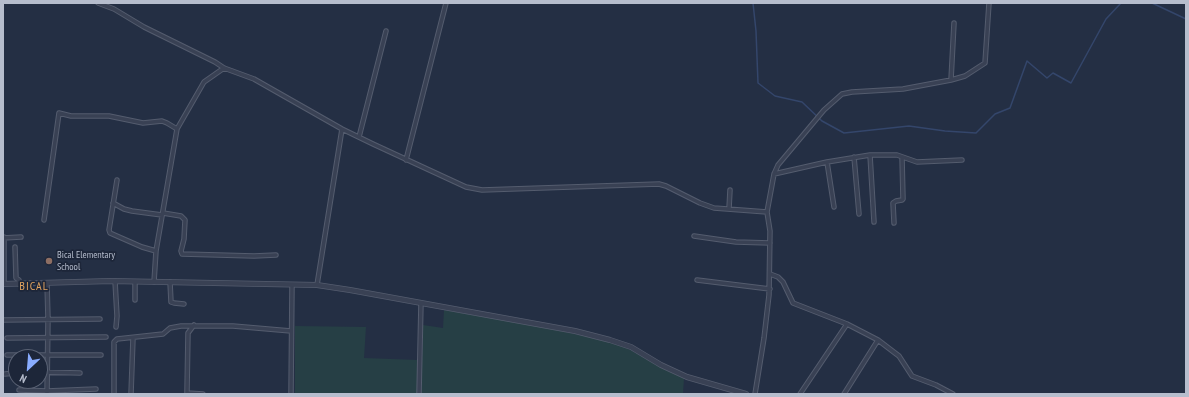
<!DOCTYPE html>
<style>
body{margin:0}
#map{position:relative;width:1189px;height:397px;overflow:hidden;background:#242f44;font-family:"PT Sans Narrow",sans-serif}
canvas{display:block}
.frame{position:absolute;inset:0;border:4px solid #b6bdcd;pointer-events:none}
.north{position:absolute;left:8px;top:349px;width:40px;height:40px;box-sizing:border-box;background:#1d2639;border:1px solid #5a6274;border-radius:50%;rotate:206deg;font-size:11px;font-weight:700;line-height:16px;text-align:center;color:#b6bdcd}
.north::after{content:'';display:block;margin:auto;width:14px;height:18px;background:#89acff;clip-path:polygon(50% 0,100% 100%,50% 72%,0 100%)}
</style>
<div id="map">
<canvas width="1189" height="397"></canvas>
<div class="frame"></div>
<div class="north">N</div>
</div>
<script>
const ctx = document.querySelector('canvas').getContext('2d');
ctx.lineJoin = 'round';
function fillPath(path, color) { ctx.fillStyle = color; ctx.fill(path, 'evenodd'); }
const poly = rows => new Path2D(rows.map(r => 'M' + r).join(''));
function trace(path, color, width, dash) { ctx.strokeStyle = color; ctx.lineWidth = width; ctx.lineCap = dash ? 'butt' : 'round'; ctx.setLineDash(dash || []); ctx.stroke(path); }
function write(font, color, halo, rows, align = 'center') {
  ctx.font = font + ' "PT Sans Narrow",sans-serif'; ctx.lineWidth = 3.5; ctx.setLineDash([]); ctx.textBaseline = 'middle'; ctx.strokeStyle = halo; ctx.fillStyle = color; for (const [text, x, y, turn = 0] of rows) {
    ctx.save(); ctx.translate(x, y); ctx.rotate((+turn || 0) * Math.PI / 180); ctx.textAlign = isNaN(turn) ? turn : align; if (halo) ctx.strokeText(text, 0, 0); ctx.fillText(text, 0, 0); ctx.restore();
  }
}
fillPath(poly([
 [444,310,529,324,611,342,625,347,668,371,684,378,683,394,421,394,423,325,443,328],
 [295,326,366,327,364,358,418,360,417,394,295,394]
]), '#263f45');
trace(poly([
 [753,3,756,31,758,83,775,96,802,102,822,121,844,133,909,126,945,131,976,133,995,114,1010,108,1027,61,1047,78,1053,73,1071,83,1106,19,1121,3],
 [1152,3,1186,19]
]), '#34466b', 1.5);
const minor = poly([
 [98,3,114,9,144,27,215,62,224,68,254,79,342,129,373,144,466,187,482,190,659,184,666,186,700,203,714,208,767,212],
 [951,80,954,23],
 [359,137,386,31],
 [870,155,874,222],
 [854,157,859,214],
 [406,160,446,3],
 [827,162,834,207],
 [774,174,827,162,870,155,897,155,917,162,962,160],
 [117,180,109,230,110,233,142,247,156,251],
 [113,203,124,209,132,211,162,215],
 [729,209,730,190],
 [163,213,181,216,185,220,184,239,181,251,182,254,254,256,276,255],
 [44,220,59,113,71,116,109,116,143,123,162,121,167,123,177,129],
 [894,223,893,203,896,201,902,200,903,199,902,157],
 [694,236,736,242,770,243],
 [3,238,21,237],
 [15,247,16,278,19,280,19,284],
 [770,274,778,277,783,282,793,303,847,324,800,394],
 [697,280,770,289],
 [115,281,117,316,116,327],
 [135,282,135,300],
 [154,282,156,251,177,129,204,82,224,68],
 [170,282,171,302,174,303,184,304],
 [47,283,48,319,47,394],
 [4,284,4,237],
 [317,285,342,129],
 [4,320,100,319],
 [847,324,878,340,895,353,899,356,912,376,936,385,953,394],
 [194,325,188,333,187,391,187,393,203,394],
 [7,338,106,337],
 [7,355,101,355],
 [40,372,80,373],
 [5,374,16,373],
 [19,390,47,391,96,389],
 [114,394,114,342,117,339,163,334,170,328,181,326,233,326,291,331],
 [131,394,133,338],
 [291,394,292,285],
 [419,394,421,303],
 [755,394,764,338,769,295,770,231,767,212,774,174,778,165,824,110,842,94,852,92,903,89,951,80,965,76,985,63,989,3],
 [844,394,878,340]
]);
const tertiary = poly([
 [3,284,111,281,317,285,350,290,575,331,610,340,631,347,661,365,687,377,746,394]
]);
trace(minor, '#545c6e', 5.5);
trace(tertiary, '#545c6e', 6);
trace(minor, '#394154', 3.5);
trace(tertiary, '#394154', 4.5);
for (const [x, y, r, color] of [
 [49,261,4,"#8d6e63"]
]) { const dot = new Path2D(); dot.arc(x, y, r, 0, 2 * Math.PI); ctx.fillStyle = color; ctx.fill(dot); trace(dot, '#1d2639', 1.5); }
write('10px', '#b6bdcd', '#1d2639', [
 ["Bical Elementary",57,255],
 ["School",57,267]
], 'left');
ctx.letterSpacing = '1px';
write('12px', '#e0a25f', '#1d2639', [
 ["BICAL",34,287]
]);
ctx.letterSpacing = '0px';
</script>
